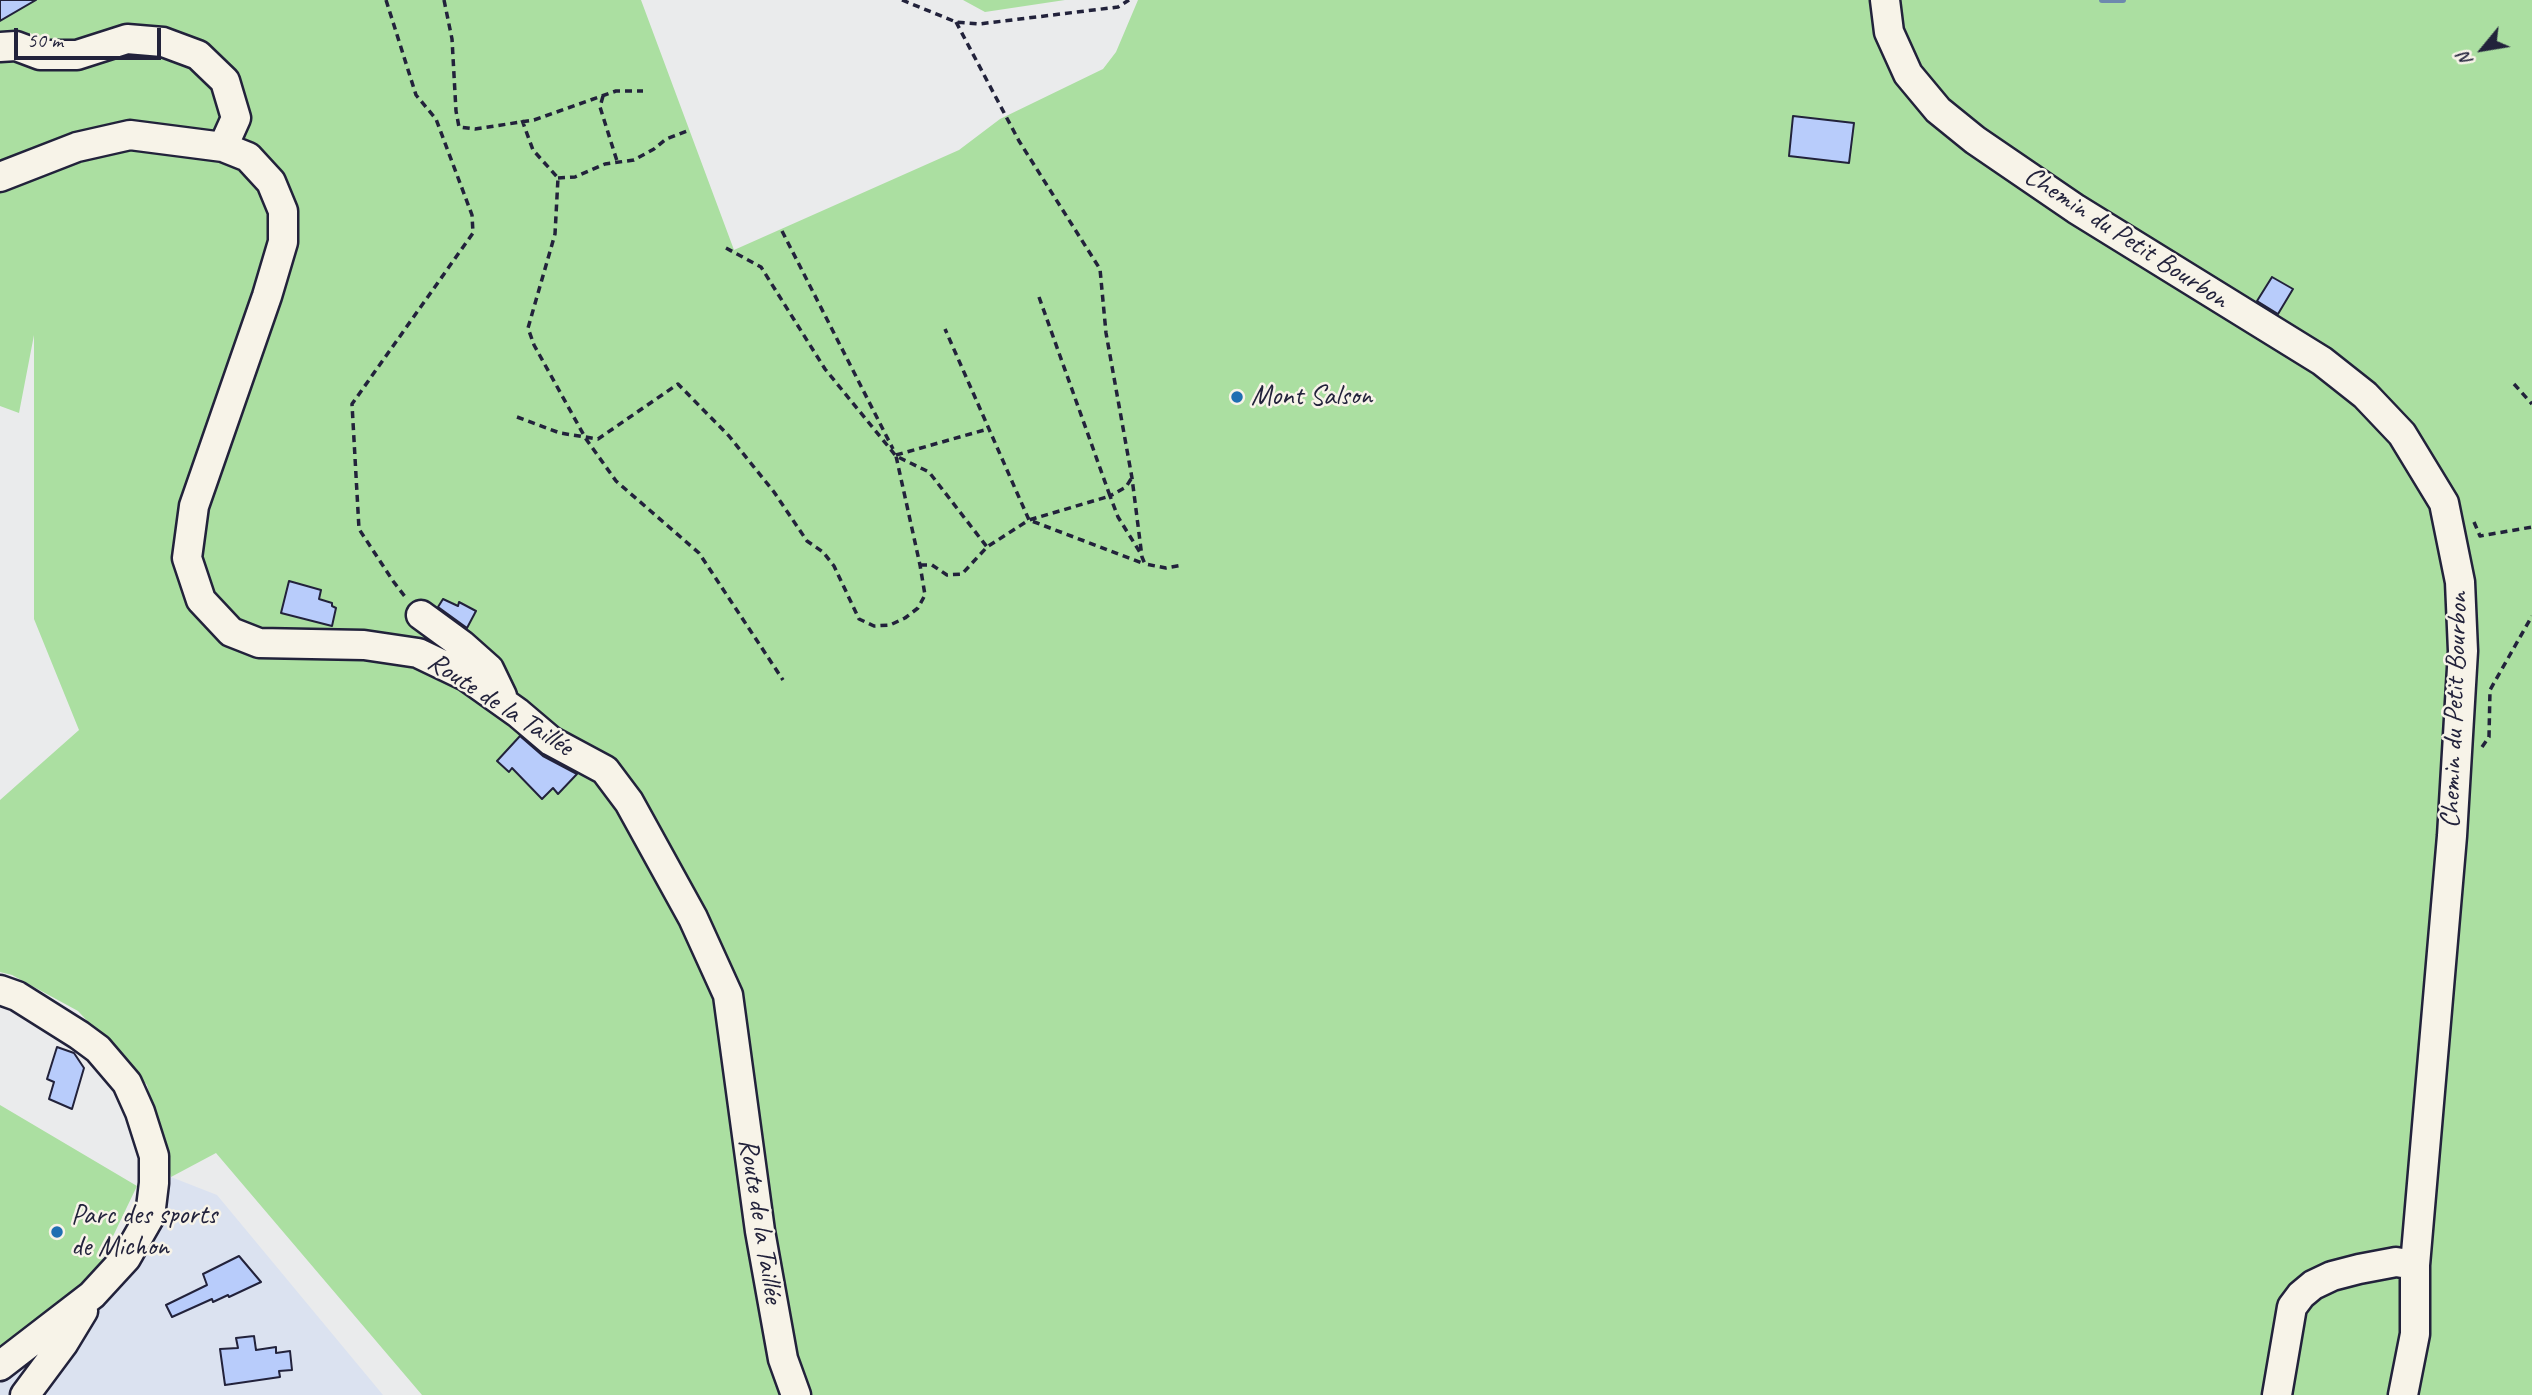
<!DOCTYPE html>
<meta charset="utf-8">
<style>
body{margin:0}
#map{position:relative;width:2532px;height:1395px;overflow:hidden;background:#eaebec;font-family:Caveat,sans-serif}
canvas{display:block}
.north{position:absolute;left:2448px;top:14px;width:70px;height:70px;-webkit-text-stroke:5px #f7f3e8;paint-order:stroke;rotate:240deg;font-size:19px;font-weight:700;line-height:28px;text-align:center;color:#22223b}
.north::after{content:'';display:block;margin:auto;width:24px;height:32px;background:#22223b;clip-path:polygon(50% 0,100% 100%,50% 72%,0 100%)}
.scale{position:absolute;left:14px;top:28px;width:147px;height:32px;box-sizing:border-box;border:4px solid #22223b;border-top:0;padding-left:9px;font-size:21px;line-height:24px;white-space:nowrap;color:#22223b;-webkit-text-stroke:5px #f7f3e8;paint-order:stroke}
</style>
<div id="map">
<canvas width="2532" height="1395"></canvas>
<div class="north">N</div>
<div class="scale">50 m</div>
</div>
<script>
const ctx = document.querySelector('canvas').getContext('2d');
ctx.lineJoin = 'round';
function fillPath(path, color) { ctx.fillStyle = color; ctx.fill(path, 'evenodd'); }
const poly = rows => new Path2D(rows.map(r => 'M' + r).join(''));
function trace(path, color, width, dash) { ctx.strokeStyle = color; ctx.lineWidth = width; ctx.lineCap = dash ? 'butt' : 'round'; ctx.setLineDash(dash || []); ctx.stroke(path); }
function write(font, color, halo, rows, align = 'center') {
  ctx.font = font + ' Caveat,sans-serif'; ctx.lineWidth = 5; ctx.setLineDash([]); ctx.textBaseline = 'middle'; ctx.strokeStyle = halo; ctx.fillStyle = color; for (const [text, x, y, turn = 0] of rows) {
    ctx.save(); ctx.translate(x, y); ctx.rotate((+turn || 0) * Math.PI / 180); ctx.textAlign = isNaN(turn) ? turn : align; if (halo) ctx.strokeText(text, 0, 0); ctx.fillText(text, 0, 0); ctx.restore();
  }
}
fillPath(poly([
 [171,1177,217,1195,383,1395,0,1395,0,1350,93,1278]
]), '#dbe2f0');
fillPath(poly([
 [0,0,641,0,734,250,959,150,1000,119,1103,69,1116,52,1138,0,2532,0,2532,1395,422,1395,216,1153,171,1177,147,1085,78,1011,12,975,0,972,0,800,79,730,34,619,34,335,19,413,0,406],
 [963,0,1065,0,985,12],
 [0,1105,137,1186,93,1278,0,1350]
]), '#abdfa1');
trace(poly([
 [2102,0,2123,0]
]), '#6d89ae', 6);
const building = poly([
 [0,0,36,0,0,21,0,0],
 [1793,116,1854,123,1849,163,1789,156,1793,116],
 [2272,277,2293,289,2278,314,2257,301,2272,277],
 [289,581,321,590,319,599,332,603,332,606,336,608,332,626,281,613,289,581],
 [443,599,458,606,459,602,476,611,467,628,438,607,443,599],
 [520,736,543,756,577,774,558,794,553,788,542,799,512,768,509,772,497,761,520,736],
 [57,1047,74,1053,84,1068,72,1109,49,1099,54,1082,47,1079,57,1047],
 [239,1256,261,1282,229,1297,228,1295,213,1302,212,1299,172,1317,166,1305,207,1285,203,1274,239,1256],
 [254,1336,256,1350,276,1347,276,1353,290,1351,292,1370,279,1371,280,1377,225,1385,220,1349,238,1348,236,1338,254,1336]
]);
fillPath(building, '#b8ccfb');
trace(building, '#22223b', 2);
const minor = poly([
 [1885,0,1889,32,1908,74,1938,110,1975,140,2076,209,2322,361,2365,395,2402,434,2444,503,2460,582,2463,651,2452,836,2415,1265,2415,1334,2403,1395],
 [0,47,16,46,40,55,77,55,127,39,163,42,198,55,225,81,236,118,223,147],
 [0,177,77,147,130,135,223,147,248,157,271,182,283,211,283,242,267,296,194,506,187,558,201,600,231,632,259,643,364,645,418,653,466,676,518,713,551,741,605,770,629,802,693,918,728,995,760,1231,783,1359,796,1395],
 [421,615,462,645,489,669,502,696],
 [0,990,17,996,79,1035,98,1049,127,1083,140,1112,154,1156,154,1183,150,1216,126,1258,92,1295,0,1366],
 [25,1395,63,1344,83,1311],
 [2277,1395,2292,1307,2301,1295,2313,1285,2332,1276,2359,1269,2396,1262,2415,1265]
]);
trace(minor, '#22223b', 33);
trace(poly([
 [386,0,416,95,436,119,472,215,473,233,352,404,359,529,393,581,406,598],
 [444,0,452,39,456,111,459,127,475,129,534,120,616,91,643,91],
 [902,0,956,22,979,24,1118,7,1129,0],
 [956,22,1019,141,1100,269,1106,333,1132,478,1142,557,1145,564,1166,568,1183,565],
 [603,96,600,107,617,161],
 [522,120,533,150,558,178,555,234,528,328,534,345,586,439,616,481,699,553,783,680],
 [558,178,575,177,605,164,634,160,654,149,666,139,687,131],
 [782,231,893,449],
 [726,248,761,267,825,369,896,456,929,472,987,547],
 [1039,297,1110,496,1029,520,1145,564],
 [2514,384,2532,404],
 [517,417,560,433,598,439,678,384,729,436,774,492,807,541,823,552,834,566,859,619,874,626,890,625,905,618,918,608,925,595,920,565,896,456],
 [896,455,988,429],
 [1131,479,1126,487,1110,496,1118,517,1141,554],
 [2474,522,2480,536,2532,527],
 [920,565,932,565,947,575,962,574,987,547,1029,520,945,329],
 [2482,747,2489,737,2490,690,2532,616]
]), '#22223b', 3.5, [7, 5]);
trace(minor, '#f7f3e8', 28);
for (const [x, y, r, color] of [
 [1237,397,7,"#1f6fb2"],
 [57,1232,7,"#1f6fb2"]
]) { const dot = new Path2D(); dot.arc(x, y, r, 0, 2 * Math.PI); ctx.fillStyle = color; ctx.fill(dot); trace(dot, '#f7f3e8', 2.5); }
write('28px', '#22223b', '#f7f3e8', [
 ["Chemin du Petit Bourbon",2126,238,33],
 ["Route de la Taillée",500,705,33],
 ["Chemin du Petit Bourbon",2455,710,-88],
 ["Route de la Taillée",760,1221,81]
]);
write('28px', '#22223b', '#f7f3e8', [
 ["Mont Salson",1251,397],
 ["Parc des sports",71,1216],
 ["de Michon",71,1248]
], 'left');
</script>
